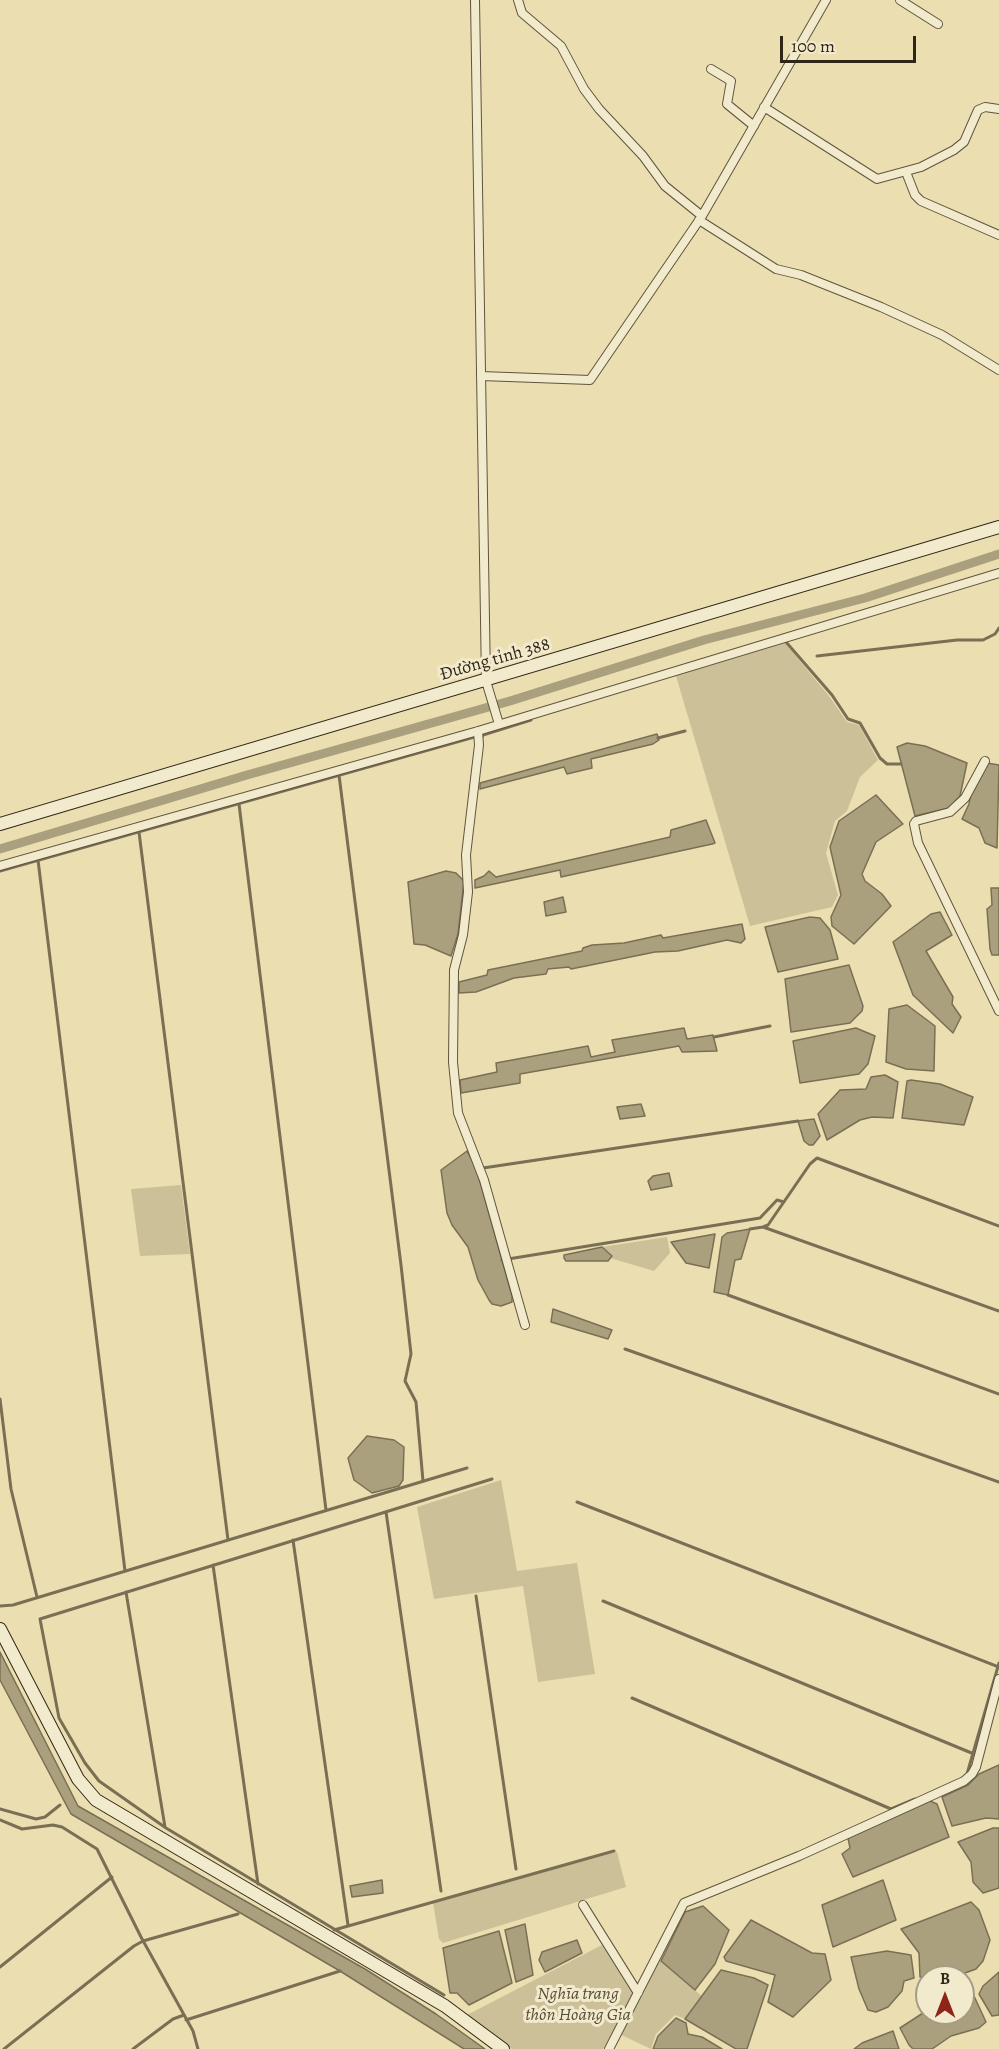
<!DOCTYPE html>
<meta charset="utf-8">
<style>
body{margin:0}
#map{position:relative;width:999px;height:2049px;overflow:hidden;background:#ebdfb1;font-family:Alegreya,serif}
canvas{display:block}
.north{position:absolute;left:915px;top:1965px;width:60px;height:60px;box-sizing:border-box;background:#f2eacc;border:2px solid #a49c84;border-radius:50%;rotate:0deg;font-size:16px;font-weight:700;line-height:24px;text-align:center;color:#302618}
.north::after{content:'';display:block;margin:auto;width:21px;height:27px;background:#8f2418;clip-path:polygon(50% 0,100% 100%,50% 72%,0 100%)}
.scale{position:absolute;left:780px;top:36px;width:136px;height:27px;box-sizing:border-box;border:3px solid #302618;border-top:0;padding-left:8px;font-size:18px;line-height:21px;white-space:nowrap;color:#302618;-webkit-text-stroke:4px #f2eacc;paint-order:stroke}
</style>
<div id="map">
<canvas width="999" height="2049"></canvas>
<div class="north">B</div>
<div class="scale">100 m</div>
</div>
<script>
const ctx = document.querySelector('canvas').getContext('2d');
ctx.lineJoin = 'round';
function fillPath(path, color) { ctx.fillStyle = color; ctx.fill(path, 'evenodd'); }
const poly = rows => new Path2D(rows.map(r => 'M' + r).join(''));
function trace(path, color, width, dash) { ctx.strokeStyle = color; ctx.lineWidth = width; ctx.lineCap = dash ? 'butt' : 'round'; ctx.setLineDash(dash || []); ctx.stroke(path); }
function write(font, color, halo, rows, align = 'center') {
  ctx.font = font + ' Alegreya,serif'; ctx.lineWidth = 6; ctx.setLineDash([]); ctx.textBaseline = 'middle'; ctx.strokeStyle = halo; ctx.fillStyle = color; for (const [text, x, y, turn = 0] of rows) {
    ctx.save(); ctx.translate(x, y); ctx.rotate((+turn || 0) * Math.PI / 180); ctx.textAlign = isNaN(turn) ? turn : align; if (halo) ctx.strokeText(text, 0, 0); ctx.fillText(text, 0, 0); ctx.restore();
  }
}
fillPath(poly([
 [785,643,829,696,847,722,859,725,878,760,860,777,847,811,835,821,826,853,838,895,832,907,750,926,676,676],
 [181,1185,190,1254,140,1256,131,1189],
 [667,1237,670,1253,654,1271,610,1258,612,1256,602,1247],
 [501,1480,517,1571,577,1563,595,1674,538,1682,523,1586,434,1599,417,1507],
 [617,1852,626,1887,443,1943,439,1939,433,1902],
 [602,1945,637,2001,659,1959,703,1997,685,2019,675,2015,656,2034,651,2049,613,2031,603,2049,512,2049,467,2015]
]), '#cbc097');
const water = poly([
 [657,734,659,740,653,744,591,759,592,768,567,774,564,767,480,789,480,783,657,734],
 [907,743,925,746,967,763,960,796,949,808,915,816,897,747,907,743],
 [987,763,999,765,997,848,985,843,979,828,962,819,969,804,971,793,987,763],
 [876,795,903,824,876,842,862,874,865,881,882,894,891,906,854,944,832,926,831,917,841,895,830,847,839,821,876,795],
 [706,820,715,843,712,844,561,877,560,870,475,888,475,880,484,876,489,871,496,877,670,837,671,830,706,820],
 [446,871,456,873,464,881,458,934,451,956,425,945,414,944,408,882,446,871],
 [991,888,999,888,999,955,992,955,990,949,987,909,992,905,991,888],
 [563,897,566,912,546,916,544,902,563,897],
 [940,912,952,935,926,951,953,997,952,1004,961,1017,953,1033,913,995,893,942,931,914,940,912],
 [810,917,820,918,830,930,838,959,778,972,765,927,810,917],
 [742,924,745,939,741,943,727,940,678,951,655,952,571,969,569,967,548,969,546,974,514,978,476,992,459,993,459,982,487,975,488,970,582,951,583,948,592,945,624,943,661,935,663,938,742,924],
 [849,965,863,1006,862,1011,850,1023,791,1032,785,979,849,965],
 [907,1005,935,1026,934,1071,906,1069,886,1062,889,1009,907,1005],
 [684,1028,687,1039,713,1035,717,1051,682,1052,679,1046,520,1074,520,1083,461,1093,460,1080,497,1072,496,1063,588,1046,591,1057,615,1052,612,1040,684,1028],
 [856,1028,875,1036,868,1064,859,1074,800,1083,793,1041,856,1028],
 [885,1075,898,1082,893,1118,872,1117,860,1120,827,1140,818,1114,840,1090,866,1089,871,1077,885,1075],
 [911,1080,940,1084,973,1097,964,1125,902,1118,907,1081,911,1080],
 [641,1104,645,1116,620,1119,617,1107,641,1104],
 [814,1119,820,1136,813,1145,809,1145,804,1141,798,1121,814,1119],
 [467,1151,474,1163,481,1185,512,1296,512,1302,501,1306,492,1304,489,1300,478,1280,468,1247,452,1225,447,1213,441,1170,467,1151],
 [669,1173,672,1186,651,1190,648,1181,653,1176,669,1173],
 [750,1229,741,1259,735,1260,728,1295,714,1292,722,1237,727,1233,750,1229],
 [715,1234,709,1268,686,1263,671,1242,715,1234],
 [602,1247,612,1256,608,1261,566,1261,564,1258,564,1255,602,1247],
 [553,1309,612,1330,608,1339,551,1322,553,1309],
 [367,1436,394,1440,404,1447,403,1480,399,1486,372,1493,354,1480,348,1458,367,1436],
 [0,1652,78,1806,365,1969,436,2014,485,2049,464,2049,340,1971,71,1814,0,1680,0,1652],
 [999,1765,999,1819,986,1818,952,1826,942,1797,968,1785,979,1774,999,1765],
 [930,1801,937,1804,949,1837,853,1877,842,1854,850,1848,848,1838,930,1801],
 [993,1828,999,1828,999,1888,983,1893,973,1882,971,1862,958,1842,993,1828],
 [382,1880,383,1893,352,1897,350,1886,382,1880],
 [883,1880,896,1920,833,1947,822,1905,883,1880],
 [971,1902,979,1910,990,1940,983,1961,976,1969,954,1977,920,1977,919,1953,901,1929,971,1902],
 [703,1906,729,1930,715,1964,695,1990,661,1961,685,1912,703,1906],
 [751,1920,812,1953,825,1954,831,1980,793,2017,768,2002,775,1975,726,1961,724,1957,751,1920],
 [525,1924,533,1975,516,1982,505,1930,525,1924],
 [499,1931,512,1983,469,2005,457,1993,450,1993,443,1948,499,1931],
 [577,1940,582,1953,545,1972,539,1960,542,1952,577,1940],
 [887,1951,911,1955,914,1978,904,1981,902,1991,888,2007,876,2012,868,2010,859,1989,851,1957,887,1951],
 [721,1970,754,1978,768,1985,747,2049,736,2049,685,2019,721,1970],
 [999,1972,999,2015,992,2016,979,1994,983,1986,999,1972],
 [974,1996,986,2022,979,2028,951,2036,932,2049,913,2049,909,2045,900,2028,923,2013,963,2013,963,2000,974,1996],
 [676,2018,686,2023,688,2034,702,2037,722,2049,653,2049,658,2036,676,2018],
 [893,2031,899,2049,854,2049,862,2043,893,2031]
]);
fillPath(water, '#aba07d');
trace(water, '#7a6f55', 1.5);
trace(poly([
 [786,642,832,695,848,719,860,723,880,758,887,764,901,764],
 [817,656,957,640,983,640,995,634,999,628],
 [482,737,483,735,531,720],
 [658,738,685,731],
 [339,775,401,1265,411,1354,405,1381,416,1402,423,1481],
 [239,804,326,1510],
 [139,832,228,1540],
 [38,860,125,1571],
 [0,871,478,736],
 [714,1037,770,1026],
 [483,1168,798,1121],
 [999,1226,817,1158,810,1164,768,1225,763,1227,999,1311],
 [750,1229,763,1227],
 [502,1260,760,1218,777,1200,784,1202],
 [728,1295,999,1394],
 [625,1349,999,1482],
 [0,1399,11,1489,37,1597],
 [577,1502,999,1667],
 [386,1512,441,1891],
 [293,1540,348,1925],
 [213,1565,258,1884],
 [126,1592,165,1827],
 [476,1596,516,1869],
 [603,1601,974,1754],
 [0,1606,13,1605,467,1468],
 [632,1698,891,1809,915,1799],
 [967,1774,999,1663],
 [0,1809,36,1819,45,1817,60,1805],
 [0,1820,22,1829,53,1825,62,1827,97,1849,141,1937,193,2031,198,2049],
 [334,1930,614,1851],
 [0,1967,112,1877],
 [444,1995,166,1828,99,1781,85,1763,59,1718,40,1619,492,1479],
 [186,2020,340,1971],
 [4,2049,134,1946,143,1941,238,1914],
 [133,2049,173,2019,184,2015]
]), '#7a6f55', 3);
trace(poly([
 [0,849,247,775,510,701,704,640,865,598,999,554]
]), '#aba07d', 9);
const street = poly([
 [475,0,486,681,499,724],
 [518,0,522,13,561,46,584,89,599,109,643,156,665,186,702,216],
 [900,0,938,24],
 [711,69,731,81,727,104,754,126],
 [764,107,877,179,921,167,954,150,964,142,978,110,985,107,999,109],
 [906,172,915,195,921,201,999,235],
 [699,220,776,269,801,275,881,307,942,335,999,370],
 [481,376,590,380,702,216,826,0],
 [478,731,479,745,466,855,468,892,463,935,454,970,453,1062,458,1113,484,1180,525,1325],
 [985,761,965,798,950,812,916,821,914,824,918,843,999,1011],
 [0,866,478,731,999,573],
 [583,1905,638,1993],
 [609,2049,684,1903,799,1856,964,1781,972,1774,976,1767,999,1679]
]);
const secondary = poly([
 [0,824,999,527],
 [0,1629,78,1779,96,1800,445,2006,503,2049]
]);
trace(street, '#5f543e', 10);
trace(secondary, '#302618', 14);
trace(street, '#f2eacc', 8);
trace(secondary, '#f2eacc', 12);
write('18px', '#302618', '#f2eacc', [
 ["Đường tỉnh 388",495,660,-16]
]);
write('italic 18px', '#574c38', '#f2eacc', [
 ["Nghĩa trang",578,1995],
 ["thôn Hoàng Gia",578,2016]
]);
</script>
